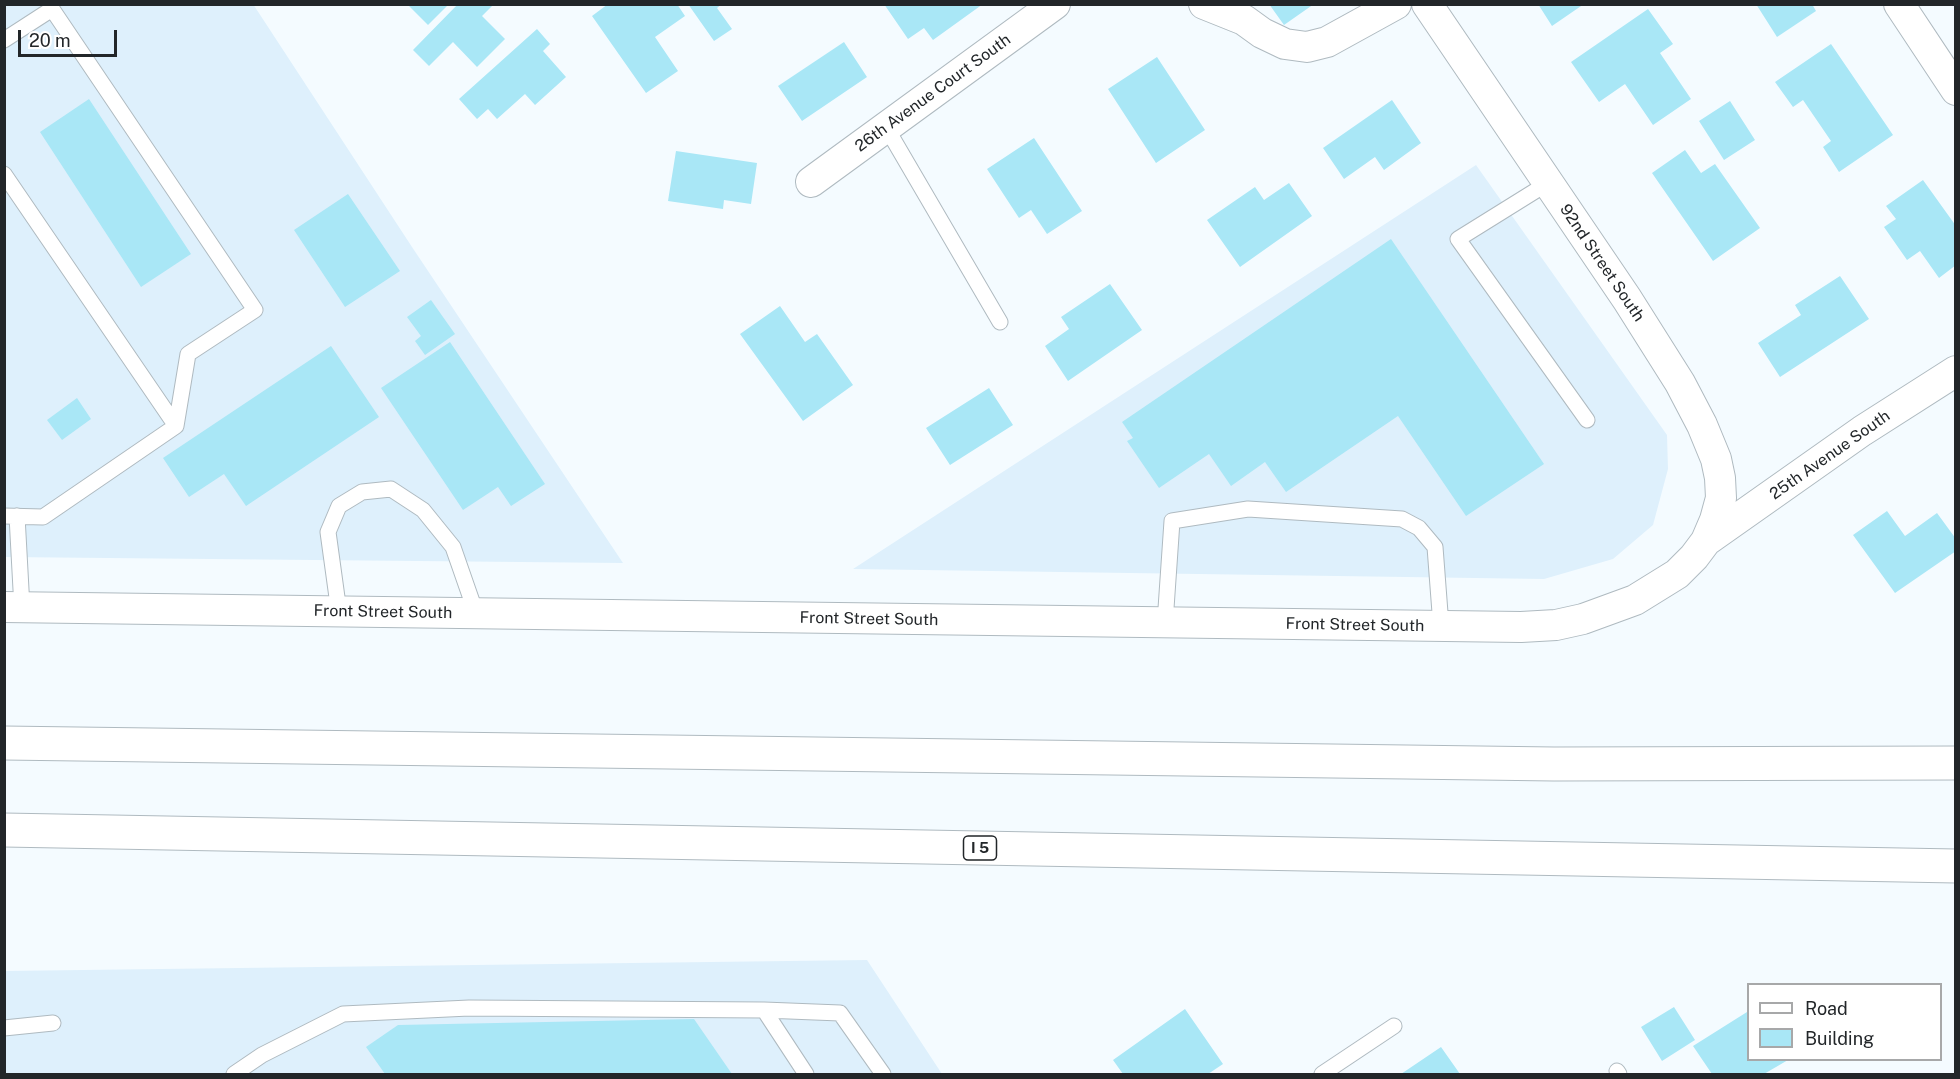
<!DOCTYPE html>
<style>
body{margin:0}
#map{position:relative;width:1960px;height:1079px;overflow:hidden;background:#f4fbff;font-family:"Public Sans",sans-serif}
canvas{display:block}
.frame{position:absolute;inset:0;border:6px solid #222629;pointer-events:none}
.legend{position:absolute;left:1747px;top:983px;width:195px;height:78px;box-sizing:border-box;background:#fff;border:2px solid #a7a8a9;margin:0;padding:8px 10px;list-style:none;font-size:18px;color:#222629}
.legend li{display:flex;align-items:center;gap:12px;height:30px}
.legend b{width:30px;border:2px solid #a7a8a9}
.scale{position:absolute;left:18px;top:30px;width:99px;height:27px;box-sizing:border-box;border:3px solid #222629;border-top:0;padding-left:8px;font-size:18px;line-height:21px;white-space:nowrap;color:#222629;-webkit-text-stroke:4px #fff;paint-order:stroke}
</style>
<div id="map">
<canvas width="1960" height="1079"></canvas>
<div class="frame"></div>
<ul class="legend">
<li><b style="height:8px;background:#fff"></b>Road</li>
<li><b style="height:16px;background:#a9e7f6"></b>Building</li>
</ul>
<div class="scale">20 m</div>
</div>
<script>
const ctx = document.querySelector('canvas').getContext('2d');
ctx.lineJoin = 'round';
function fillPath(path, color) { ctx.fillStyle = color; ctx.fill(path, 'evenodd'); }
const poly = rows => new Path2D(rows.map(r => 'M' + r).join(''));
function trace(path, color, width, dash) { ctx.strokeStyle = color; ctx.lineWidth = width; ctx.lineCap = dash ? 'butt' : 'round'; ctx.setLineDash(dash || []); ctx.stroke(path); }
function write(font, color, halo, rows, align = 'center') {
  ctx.font = font + ' "Public Sans",sans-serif'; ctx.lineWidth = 5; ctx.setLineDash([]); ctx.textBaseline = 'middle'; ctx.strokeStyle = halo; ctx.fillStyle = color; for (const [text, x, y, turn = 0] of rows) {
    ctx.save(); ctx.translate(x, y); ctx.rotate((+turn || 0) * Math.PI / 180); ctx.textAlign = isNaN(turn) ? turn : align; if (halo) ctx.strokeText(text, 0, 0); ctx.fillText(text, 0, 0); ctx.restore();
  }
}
fillPath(poly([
 [253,4,412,247,623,563,5,557,5,5],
 [1476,165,1667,435,1668,469,1653,525,1613,559,1544,579,853,569],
 [867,960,942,1074,5,1074,4,971]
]), '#def0fc');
fillPath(poly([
 [407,4,449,4,428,25],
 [458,4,494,4,482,16,505,39,477,67,453,42,429,66,413,50],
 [608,4,677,4,685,16,655,37,678,71,646,93,592,16],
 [688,4,722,4,717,8,732,29,714,41],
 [884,4,983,4,933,40,924,28,908,39],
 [1269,4,1314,4,1284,25],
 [1538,4,1584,4,1552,26],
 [1756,4,1812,4,1816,11,1777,37],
 [1648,9,1673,44,1660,53,1691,99,1653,125,1625,84,1599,102,1571,62],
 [537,29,550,44,543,51,566,77,535,105,525,94,497,119,488,109,477,119,459,99],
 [844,42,867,77,802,121,778,86],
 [1831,44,1893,135,1839,172,1823,147,1831,141,1803,100,1793,107,1775,82],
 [1157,57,1205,130,1156,163,1108,89],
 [89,99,191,254,141,287,40,132],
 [1392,100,1421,143,1384,170,1375,157,1344,179,1323,148],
 [1730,101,1755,140,1724,160,1699,121],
 [1034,138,1082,211,1047,234,1031,210,1019,218,987,169],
 [1685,150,1701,173,1715,164,1760,228,1713,261,1652,173],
 [676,151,757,163,751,204,724,200,723,209,668,201],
 [1923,180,1956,226,1956,265,1939,278,1920,251,1907,260,1884,227,1896,219,1886,206],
 [1289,183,1312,216,1240,267,1207,220,1255,187,1264,200],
 [348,194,400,271,345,307,294,230],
 [1391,239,1544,464,1466,516,1398,416,1286,492,1265,462,1231,486,1209,454,1159,488,1127,441,1133,438,1122,422],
 [1840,276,1869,319,1780,377,1758,343,1801,315,1795,305],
 [1110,284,1142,330,1068,381,1045,346,1069,329,1061,317],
 [431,300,455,334,425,355,415,341,421,336,407,317],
 [780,306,805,342,817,334,853,385,803,421,740,334],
 [450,342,545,484,511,506,498,487,463,510,381,388],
 [331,346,379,417,246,506,224,474,189,497,163,458],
 [989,388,1013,425,950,465,926,428],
 [77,398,91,419,62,440,47,420],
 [1887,511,1905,536,1937,513,1956,539,1956,551,1895,593,1853,535],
 [1674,1007,1695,1040,1662,1061,1641,1027],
 [1185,1009,1223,1064,1208,1074,1123,1074,1113,1060],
 [1747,1012,1748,1015,1748,1060,1788,1060,1764,1074,1712,1074,1693,1046],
 [694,1019,732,1074,385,1074,366,1047,398,1025],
 [1441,1047,1460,1074,1401,1074]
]), '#a9e7f6');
const lane = poly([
 [4,40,52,9,255,310,188,354,176,426,43,517,4,516],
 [886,127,1000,322],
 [4,174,176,426],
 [1548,183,1458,239,1587,420],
 [17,516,22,608],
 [339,612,328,532,339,506,362,492,391,489,423,510,453,547,476,613],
 [1165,623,1172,521,1248,509,1402,519,1419,528,1435,547,1441,626],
 [764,1010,806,1074],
 [4,1028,53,1023],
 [1617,1071,1619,1074],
 [234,1074,262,1055,343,1014,469,1008,764,1010,840,1013,883,1074],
 [1322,1074,1394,1026]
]);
const street = poly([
 [1204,4,1244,20,1262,33,1285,44,1307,47,1327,42,1396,4],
 [1899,4,1956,90],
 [811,182,1055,4],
 [1706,541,1862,431,1956,371],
 [4,607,1521,627,1556,625,1583,619,1635,600,1677,574,1694,557,1706,541,1715,520,1721,498,1720,478,1716,459,1702,425,1680,383,1627,299,1427,4]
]);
const highway = poly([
 [4,743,1554,764,1956,763],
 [4,830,1956,866]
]);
trace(lane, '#afbac0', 17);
trace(street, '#afbac0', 32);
trace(highway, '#afbac0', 35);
trace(lane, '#fff', 15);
trace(street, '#fff', 30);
trace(highway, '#fff', 33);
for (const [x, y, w] of [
 [980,848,33]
]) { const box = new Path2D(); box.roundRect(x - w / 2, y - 12, w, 24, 4.5); ctx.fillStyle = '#fff'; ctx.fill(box); trace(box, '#222629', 1.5); }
write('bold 15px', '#222629', null, [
 ["I 5",980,848]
]);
write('16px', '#222629', '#fff', [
 ["26th Avenue Court South",933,93,-36],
 ["92nd Street South",1602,263,56],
 ["25th Avenue South",1830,455,-35],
 ["Front Street South",383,612,1],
 ["Front Street South",869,619,1],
 ["Front Street South",1355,625,1]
]);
</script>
